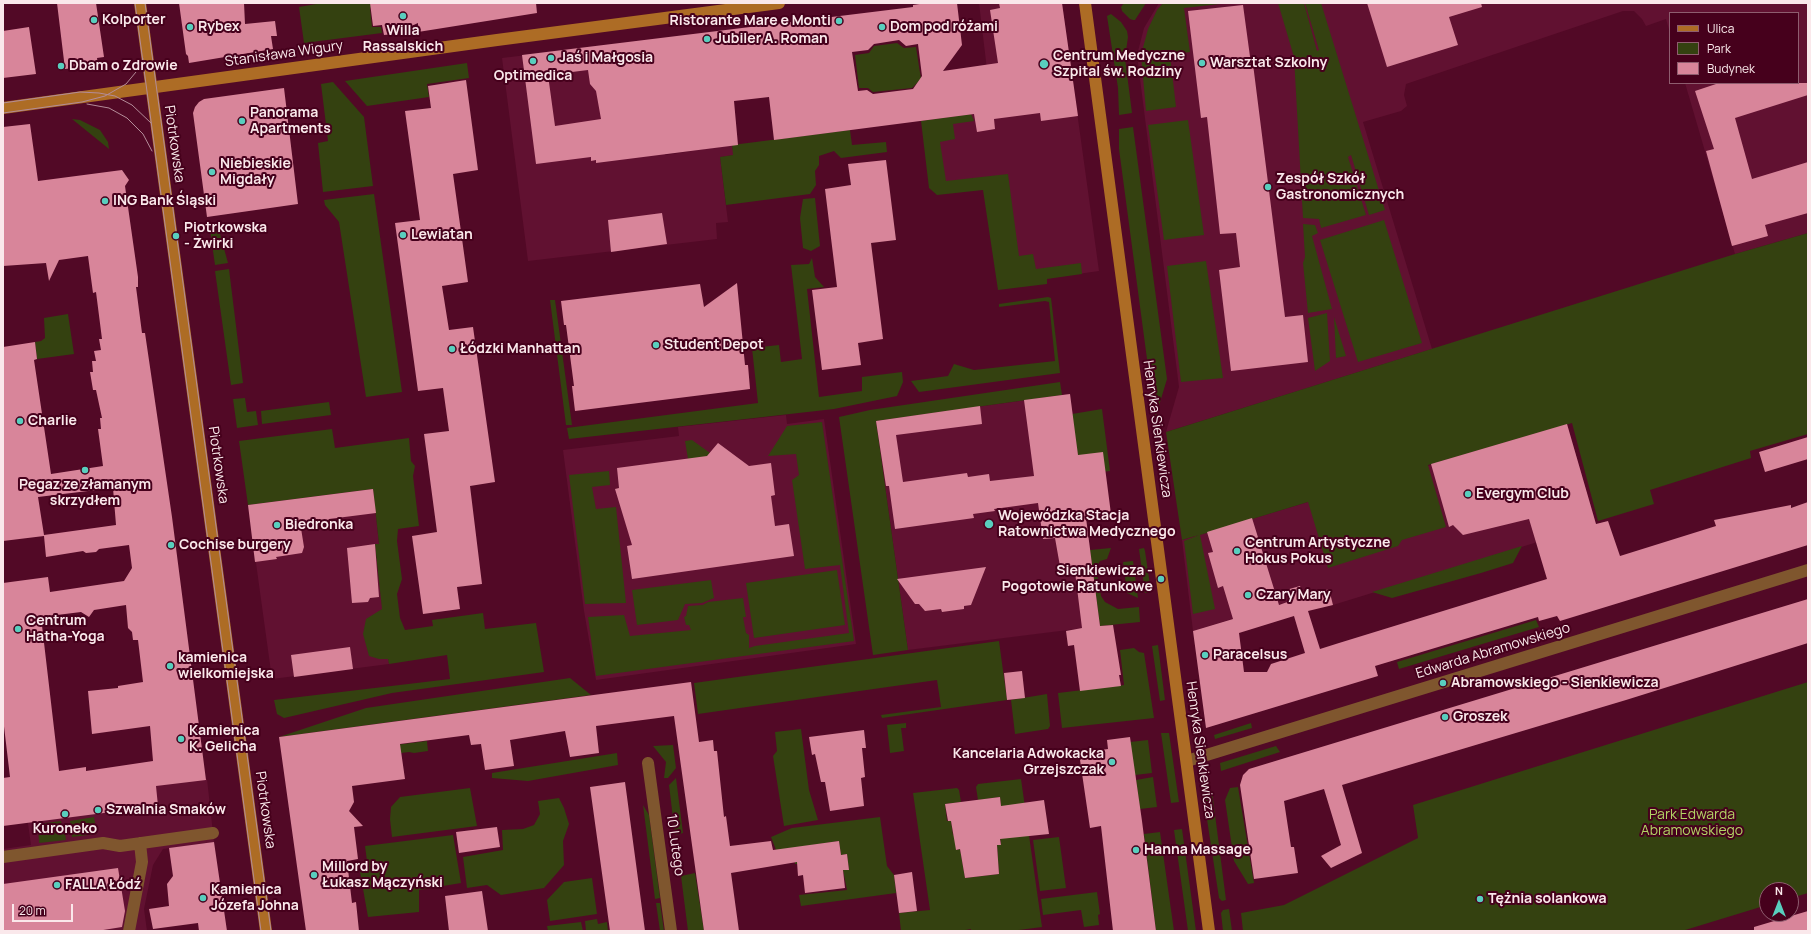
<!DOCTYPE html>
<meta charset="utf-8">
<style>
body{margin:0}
#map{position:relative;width:1811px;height:934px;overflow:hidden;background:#520926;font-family:Manrope,sans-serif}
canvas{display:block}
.frame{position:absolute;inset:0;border:4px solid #fae8eb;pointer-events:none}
.legend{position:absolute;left:1669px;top:12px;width:130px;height:72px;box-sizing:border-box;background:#46001c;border:1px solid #8e5d6f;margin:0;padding:5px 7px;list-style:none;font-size:12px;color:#fae8eb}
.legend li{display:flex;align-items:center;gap:8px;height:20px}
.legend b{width:20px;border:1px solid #8e5d6f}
.north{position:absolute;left:1759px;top:882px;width:40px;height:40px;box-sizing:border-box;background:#46001c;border:1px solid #8e5d6f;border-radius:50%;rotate:0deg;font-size:11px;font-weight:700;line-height:16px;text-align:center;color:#fae8eb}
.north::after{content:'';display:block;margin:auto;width:14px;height:18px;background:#59cebe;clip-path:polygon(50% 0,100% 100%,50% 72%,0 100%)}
.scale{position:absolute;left:12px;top:904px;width:61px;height:18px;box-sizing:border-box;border:2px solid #fae8eb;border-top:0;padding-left:5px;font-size:12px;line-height:14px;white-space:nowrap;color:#fae8eb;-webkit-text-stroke:3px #46001c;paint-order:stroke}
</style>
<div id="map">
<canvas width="1811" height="934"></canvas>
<div class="frame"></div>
<ul class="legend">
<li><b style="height:5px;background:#ad6c25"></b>Ulica</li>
<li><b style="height:11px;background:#344110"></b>Park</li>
<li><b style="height:11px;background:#d8859a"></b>Budynek</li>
</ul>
<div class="north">N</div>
<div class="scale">20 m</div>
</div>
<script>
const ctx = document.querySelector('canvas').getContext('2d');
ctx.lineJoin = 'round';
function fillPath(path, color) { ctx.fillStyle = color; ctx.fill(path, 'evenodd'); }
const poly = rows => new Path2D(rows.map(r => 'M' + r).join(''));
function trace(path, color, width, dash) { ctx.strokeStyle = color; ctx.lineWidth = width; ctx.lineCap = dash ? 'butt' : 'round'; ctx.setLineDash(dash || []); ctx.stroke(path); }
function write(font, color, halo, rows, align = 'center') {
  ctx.font = font + ' Manrope,sans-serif'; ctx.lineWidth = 4; ctx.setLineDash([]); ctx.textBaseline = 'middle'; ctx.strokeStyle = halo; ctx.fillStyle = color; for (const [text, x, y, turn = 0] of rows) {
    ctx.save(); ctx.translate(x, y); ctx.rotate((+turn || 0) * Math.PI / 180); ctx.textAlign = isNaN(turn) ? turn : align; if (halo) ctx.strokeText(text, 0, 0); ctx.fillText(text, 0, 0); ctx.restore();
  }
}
fillPath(poly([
 [979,3,1062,3,1099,271,1014,283,1000,185,937,192,927,119,992,111],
 [1159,3,1808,3,1808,233,1735,254,1685,83,1798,83,1798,13,1670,13,1670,33,1666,19,1646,26,1642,19,1634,11,1623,11,1406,84,1404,95,1407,106,1401,111,1363,122,1432,349,1166,432,1179,387,1137,55,1144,28],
 [652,40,665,155,732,145,734,155,720,157,728,222,716,223,717,239,528,261,502,58],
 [1070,394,1100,626,908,650,876,421],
 [786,415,787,424,824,419,856,644,596,680,584,611,563,450,679,436,678,427],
 [1567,424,1596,524,1333,605,1329,589,1193,631,1182,540],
 [373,489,379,544,375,545,389,664,272,679,248,505],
 [207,779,214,842,163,849,153,865,144,909,147,931,3,931,3,849,31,845,25,802]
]), '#611131');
fillPath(poly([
 [322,3,378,3,378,6,370,8,372,27,381,27,382,33,304,43,299,7],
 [1124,3,1146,3,1135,20,1133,20,1130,19,1122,11,1121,7],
 [1163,3,1229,3,1184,8,1190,52,1170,55,1176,107,1146,111,1141,55,1148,29,1157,10],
 [1278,3,1304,3,1317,51,1319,50,1305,3,1321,3,1385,210,1369,215,1351,155,1348,157,1366,215,1321,228,1319,219,1303,218,1294,57],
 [1111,14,1121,22,1127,31,1128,37,1125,58,1132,113,1119,115,1118,88,1107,16],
 [897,43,904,48,916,47,921,79,912,88,873,92,868,88,859,88,855,55,869,53,874,46],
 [467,63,469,78,427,84,429,97,367,106,345,81],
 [333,82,364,117,373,186,323,192,318,143,328,141,321,84],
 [971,114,974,121,953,124,955,139,940,142,946,181,1008,174,1019,256,1033,254,1036,269,1081,263,1082,274,1047,279,1047,284,998,290,983,190,937,195,929,188,921,121],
 [72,119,80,120,100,130,108,142,109,149],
 [1188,120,1204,235,1164,240,1148,125],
 [1133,127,1167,379,1155,419,1119,149,1119,129],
 [850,130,852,145,886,142,887,152,841,158,834,151,819,156,819,165,815,171,816,185,810,194,726,205,720,157,733,155,732,145],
 [374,194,402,392,366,397,339,222,325,205,324,200],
 [815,198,820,246,811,251,803,248,800,218,803,199],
 [1384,220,1422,343,1358,362,1320,240],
 [1303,224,1315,225,1318,233,1312,236,1332,309,1308,313,1303,263,1305,257],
 [210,230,216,230,220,234,228,263,215,265],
 [1808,233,1808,434,1750,451,1751,458,1650,490,1654,504,1598,521,1572,423,1428,465,1446,527,1402,540,1398,546,1328,568,1308,502,1200,535,1215,609,1193,614,1184,541,1199,535,1182,540,1166,432,1735,254],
 [812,258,815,277,824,287,807,289,819,397,862,391,862,377,902,372,903,382,897,396,834,409,569,439,567,428,758,403,752,348,779,345,781,362,802,359,791,265,809,264],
 [1206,261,1223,378,1181,382,1167,266],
 [229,269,243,383,231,385,215,271],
 [1048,297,1051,298,1060,373,919,392,911,381,948,376,954,364,974,370,1055,361,1049,302,1045,301,999,307,999,304],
 [550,300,555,300,572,425,566,425],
 [1327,313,1330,361,1315,371,1308,318],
 [68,314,74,354,37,359,35,342,41,341,45,338,44,318],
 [1334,317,1346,356,1336,358],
 [1060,382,1062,395,876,421,908,650,873,655,839,417,870,410],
 [245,398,247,412,256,411,258,425,237,428,233,399],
 [329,402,331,415,262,424,261,411],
 [1102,409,1110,471,1094,473,1081,480,1072,414],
 [822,422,854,641,596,676,588,617,624,615,630,636,691,630,689,625,686,625,684,617,686,616,688,606,703,605,708,602,743,598,746,617,743,617,746,633,749,635,749,648,755,646,849,633,840,565,805,569,792,480,799,475,796,454,768,456,787,426],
 [332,429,335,448,409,438,411,461,415,466,413,476,419,526,398,529,397,541,402,579,397,594,400,618,405,630,433,626,432,620,483,613,485,629,536,623,544,672,392,693,284,718,277,714,274,700,450,679,447,655,389,664,388,659,379,659,369,656,363,634,366,619,382,609,375,544,379,544,373,489,248,505,239,441],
 [692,440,710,453,691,477,685,441],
 [609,471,610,485,592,487,596,509,616,507,626,603,585,604,569,475],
 [1522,546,1513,563,1481,573,1392,598,1372,592],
 [1111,548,1107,559,1100,561,1096,568,1101,596,1105,602,1118,609,1139,607,1140,622,1100,626,1090,550],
 [1144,548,1145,551,1151,592,1145,593,1139,549],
 [1133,561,1138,598,1127,593,1123,562],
 [837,570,845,625,754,638,746,583],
 [711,580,714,598,702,603,685,604,678,620,637,625,632,590],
 [1536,620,1539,627,1399,669,1397,662],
 [999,641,1007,700,882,718,881,715,941,707,937,680,698,714,694,683],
 [1158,645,1165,700,1160,701,1152,646],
 [1134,648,1139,652,1144,653,1154,718,1062,728,1058,693,1124,685,1120,650],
 [570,678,591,695,279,737,366,708],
 [1808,682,1808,893,1791,898,1791,890,1767,890,1767,905,1682,931,1243,931,1241,913,1284,905,1418,838,1413,805],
 [1047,694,1050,726,1048,729,1015,734,1011,700],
 [906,723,906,728,901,728,904,751,890,753,887,725],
 [1251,723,1252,728,1215,739,1214,735],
 [801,729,809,790,818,820,784,826,773,756,777,751,775,732],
 [1161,733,1169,733,1179,802,1171,803],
 [1148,740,1152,773,1135,775,1130,742],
 [427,741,428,751,414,753,409,752,369,757,365,749],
 [673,745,676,768,668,778,664,778,666,762,653,746],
 [1276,746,1280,752,1221,771,1220,763],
 [617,753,618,765,528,781,492,778,492,773],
 [1153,777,1157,807,1140,809,1136,780],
 [676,778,683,833,675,835,669,785],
 [1021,779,1042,927,1011,931,971,931,971,929,960,931,901,931,899,913,930,910,913,793,957,788,959,790,961,802,945,804,947,821,951,821,953,835,954,835,957,850,960,849,965,878,999,874,997,845,1001,844,999,830,1002,814,1000,797,978,800,976,787,978,784],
 [1238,787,1254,883,1248,884,1234,861,1225,800,1230,788],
 [470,788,477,826,392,837,390,819,391,807,400,797],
 [1212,791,1226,900,1222,901,1219,898,1203,793],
 [559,798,564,808,569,824,563,841,564,865,544,888,501,895,487,885,467,888,463,857,503,850,502,830,523,829,534,825,540,814,538,801],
 [643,805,649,815,660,898,655,899],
 [94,817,97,834,72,837,70,821],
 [880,817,887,866,894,875,896,893,801,906,799,895,847,890,843,870,849,870,847,854,841,855,839,841,799,847,801,864,795,864,793,848,776,850,771,837,792,828],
 [61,821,62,826,64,825,66,840,39,843,38,824],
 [1182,829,1196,931,1188,931,1174,830],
 [1160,832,1174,931,1156,931,1144,834],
 [453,835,461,883,419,890,419,912,368,917,360,872,365,867,367,861,365,846],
 [1059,837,1066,888,1040,891,1033,840],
 [695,873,704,931,688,931,681,876],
 [592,878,597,914,550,921,547,900,564,882],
 [1097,892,1100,914,1098,915,1099,925,1084,927,1081,910,1043,915,1041,899],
 [656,903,660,903,664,931,660,931],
 [1229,909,1232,931,1223,931,1221,913,1223,910],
 [597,919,598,924,607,922,608,931,586,931,585,921],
 [581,922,583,931,548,931,547,926]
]), '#344110');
fillPath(poly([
 [57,3,96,3,104,57,97,58,98,65,65,69],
 [179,3,244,3,245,24,275,21,277,36,271,36,273,49,189,63,188,56,186,54],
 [370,3,536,3,537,13,418,32,418,23,394,34,384,35,382,25,373,26],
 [926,3,957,3,962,45,943,71,998,63,990,10,1000,8,999,3,1062,3,1078,116,1041,121,1040,113,994,119,995,129,977,132,974,114,774,140,769,97,734,101,738,145,596,163,596,160,591,161,591,157,536,164,522,55,913,7,913,5],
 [899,40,906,46,918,44,922,76,913,89,873,94,867,90,858,91,852,52,868,50,874,44],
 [588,70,590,84,596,91,601,119,555,126,548,75],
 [1367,3,1481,3,1482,7,1449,17,1458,45,1387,67],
 [1243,5,1251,64,1253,64,1285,317,1303,315,1308,362,1231,371,1219,270,1240,267,1236,233,1220,234,1207,117,1201,118,1188,11],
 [29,27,36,74,3,78,3,31],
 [466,80,478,170,453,174,468,282,442,286,449,330,473,327,495,482,470,486,482,584,457,587,460,609,423,614,412,536,437,532,424,434,449,431,443,388,418,391,395,223,420,220,405,111,431,108,428,86],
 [1719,83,1808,83,1808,95,1735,118,1752,179,1808,162,1808,213,1765,225,1768,236,1732,246,1706,151,1714,149,1695,91],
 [284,88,298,204,207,217,193,113,195,107,199,102,204,99],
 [30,124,38,181,122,170,129,180,125,186,138,277,138,287,136,287,142,333,145,333,172,517,206,780,156,786,158,806,3,826,3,778,10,777,3,718,3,583,48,577,50,592,124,581,132,568,129,545,99,549,96,552,86,553,83,551,46,557,44,536,3,541,3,347,35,342,37,359,34,360,51,474,103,466,98,429,101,429,100,418,102,418,96,390,93,390,90,372,93,372,92,361,96,361,94,351,101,350,99,339,102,339,96,292,93,293,88,256,59,260,49,281,46,263,3,266,3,127],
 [113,488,116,525,44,535,38,497],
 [126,605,128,628,132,632,133,640,138,640,143,682,118,686,118,688,88,691,92,734,150,726,153,761,86,771,86,767,59,771,41,617,81,612,89,617,94,610],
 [886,160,896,240,871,243,883,339,858,343,861,365,822,370,812,290,837,287,825,189,851,185,848,164],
 [662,213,667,244,611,252,608,220],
 [737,283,745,365,748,365,750,389,575,411,572,386,574,386,566,325,564,325,561,301,700,284,704,307],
 [1070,394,1078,455,1103,452,1111,514,1086,518,1100,626,1113,625,1121,675,1119,675,1121,686,1080,691,1074,645,1068,646,1066,631,1082,628,1075,572,1061,572,1055,538,1043,539,1038,503,994,509,995,511,973,514,974,518,895,529,889,486,886,486,876,421,980,406,982,424,896,435,903,482,967,473,968,477,989,474,990,481,1034,476,1024,400],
 [1567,424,1596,524,1608,521,1620,556,1716,526,1714,520,1791,505,1791,508,1808,502,1808,545,1560,621,1557,616,1539,621,1538,617,1375,666,1378,676,1206,728,1193,631,1233,619,1223,586,1218,588,1208,553,1213,552,1207,532,1252,518,1279,605,1290,601,1286,590,1300,586,1304,597,1329,589,1333,605,1308,611,1320,649,1339,643,1547,579,1529,519,1463,535,1453,525,1449,527,1431,464],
 [1294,616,1305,653,1271,664,1267,672,1244,672,1239,633],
 [1808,437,1808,459,1765,472,1759,452],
 [718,443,749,466,771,463,775,495,771,496,775,526,789,524,794,556,632,579,627,546,632,545,615,489,619,488,617,468,707,456],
 [373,489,376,513,329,519,327,527,300,522,304,547,302,553,276,557,277,559,255,562,248,505],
 [375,544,379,597,370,598,368,602,352,603,347,548],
 [986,567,971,605,964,606,964,609,942,612,941,609,925,611,919,604,915,604,897,579],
 [1808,599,1808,643,1626,700,1342,785,1362,853,1331,868,1321,856,1341,845,1324,789,1284,801,1291,847,1294,847,1298,873,1254,879,1240,785,1243,775,1249,769],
 [350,647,353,669,294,677,291,655],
 [1022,671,1025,698,1007,700,1004,673],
 [691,682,699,742,713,740,714,751,717,751,724,817,726,816,730,846,771,841,773,850,839,841,841,855,847,854,849,870,843,870,845,888,805,893,803,875,798,876,797,862,731,873,739,931,704,931,674,716,596,726,599,753,570,757,565,731,510,740,514,766,485,770,481,744,471,745,469,735,400,744,405,779,352,786,354,802,349,811,363,826,354,827,358,859,347,861,352,903,356,902,359,931,306,931,279,737],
 [864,730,866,748,862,748,865,777,861,778,864,806,830,811,825,782,821,782,815,754,812,755,809,737],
 [1130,737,1142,821,1156,931,1113,931,1101,826,1090,828,1079,753,1108,749,1107,740],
 [625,782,645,931,610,931,590,787],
 [1000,797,1001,806,1044,800,1049,834,1000,839,1001,845,997,845,999,874,965,878,960,849,956,850,951,821,948,821,945,804],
 [497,827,500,847,459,853,456,832],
 [214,842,227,931,199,931,198,923,153,929,149,909,169,906,167,884,173,876,169,848],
 [118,868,125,911,122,927,97,931,3,931,3,884],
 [912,872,917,911,899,913,894,875],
 [482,891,488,931,449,931,445,896],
 [1808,911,1808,931,1754,931,1754,927]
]), '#d8859a');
trace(poly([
 [1187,761,1808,570],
 [648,763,671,931],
 [3,857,103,843,120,846,213,833],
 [129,931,142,862,140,843]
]), '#7f562e', 12);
trace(poly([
 [140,3,266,931],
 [1085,3,1209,931],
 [3,108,497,40,779,3]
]), '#ad6c25', 12);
trace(poly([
 [135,3,261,931],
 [145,3,271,931],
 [3,103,80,92,99,93,115,96,132,105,151,123],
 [87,104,109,108,127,118,143,134,152,151],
 [3,113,82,102,105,96,126,84,136,72,143,59]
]), '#b48c99', 1);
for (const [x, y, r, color] of [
 [403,16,4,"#59cebe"],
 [94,20,4,"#59cebe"],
 [839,21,4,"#59cebe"],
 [190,27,4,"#59cebe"],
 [882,27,4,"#59cebe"],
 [707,39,4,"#59cebe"],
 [551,58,4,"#59cebe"],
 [533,61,4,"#59cebe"],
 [1202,63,4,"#59cebe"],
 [1044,64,5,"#59cebe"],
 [61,66,4,"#59cebe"],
 [242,121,4,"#59cebe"],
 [212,172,4,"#59cebe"],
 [1268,187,4,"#59cebe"],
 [105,201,4,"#59cebe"],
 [403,235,4,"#59cebe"],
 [176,236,4,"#59cebe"],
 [656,345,4,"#59cebe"],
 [452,349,4,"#59cebe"],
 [20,421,4,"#59cebe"],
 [85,470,4,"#59cebe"],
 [1468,494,4,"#59cebe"],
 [989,524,5,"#59cebe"],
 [277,525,4,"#59cebe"],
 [171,545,4,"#59cebe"],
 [1237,551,4,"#59cebe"],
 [1161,579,4,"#59cebe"],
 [1248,595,4,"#59cebe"],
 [18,629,4,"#59cebe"],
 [1205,655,4,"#59cebe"],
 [170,666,4,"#59cebe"],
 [1443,683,4,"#59cebe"],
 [1445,717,4,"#59cebe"],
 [181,739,4,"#59cebe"],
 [1112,762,4,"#59cebe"],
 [98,810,4,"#59cebe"],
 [65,814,4,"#59cebe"],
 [1136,850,4,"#59cebe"],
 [314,875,4,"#59cebe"],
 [57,885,4,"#59cebe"],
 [203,898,4,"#59cebe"],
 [1480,899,4,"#59cebe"]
]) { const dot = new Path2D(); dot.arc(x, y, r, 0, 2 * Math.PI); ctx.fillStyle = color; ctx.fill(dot); trace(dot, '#46001c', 1.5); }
write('bold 14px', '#fae8eb', '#46001c', [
 ["Kolporter",102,20],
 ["Ristorante Mare e Monti",831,21,"right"],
 ["Rybex",198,27],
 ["Dom pod różami",890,27],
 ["Willa",403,31,"center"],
 ["Rassalskich",403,47,"center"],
 ["Jubiler A. Roman",715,39],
 ["Centrum Medyczne",1053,56],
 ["Szpital św. Rodziny",1053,72],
 ["Jaś i Małgosia",559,58],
 ["Warsztat Szkolny",1210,63],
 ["Dbam o Zdrowie",69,66],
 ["Optimedica",533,76,"center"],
 ["Panorama",250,113],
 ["Apartments",250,129],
 ["Niebieskie",220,164],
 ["Migdały",220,180],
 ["Zespół Szkół",1276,179],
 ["Gastronomicznych",1276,195],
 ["ING Bank Śląski",113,201],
 ["Piotrkowska",184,228],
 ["- Żwirki",184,244],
 ["Lewiatan",411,235],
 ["Student Depot",664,345],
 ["Łódzki Manhattan",460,349],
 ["Charlie",28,421],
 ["Pegaz ze złamanym",85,485,"center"],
 ["skrzydłem",85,501,"center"],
 ["Evergym Club",1476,494],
 ["Wojewódzka Stacja",998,516],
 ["Ratownictwa Medycznego",998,532],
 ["Biedronka",285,525],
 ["Centrum Artystyczne",1245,543],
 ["Hokus Pokus",1245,559],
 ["Cochise burgery",179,545],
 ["Sienkiewicza -",1153,571,"right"],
 ["Pogotowie Ratunkowe",1153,587,"right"],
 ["Czary Mary",1256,595],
 ["Centrum",26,621],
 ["Hatha-Yoga",26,637],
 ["Paracelsus",1213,655],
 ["kamienica",178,658],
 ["wielkomiejska",178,674],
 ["Abramowskiego - Sienkiewicza",1451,683],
 ["Groszek",1453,717],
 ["Kamienica",189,731],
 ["K. Gelicha",189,747],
 ["Kancelaria Adwokacka",1104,754,"right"],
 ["Grzejszczak",1104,770,"right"],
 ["Szwalnia Smaków",106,810],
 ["Kuroneko",65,829,"center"],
 ["Hanna Massage",1144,850],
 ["Millord by",322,867],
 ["Łukasz Mączyński",322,883],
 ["FALLA Łódź",65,885],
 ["Kamienica",211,890],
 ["Józefa Johna",211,906],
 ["Tężnia solankowa",1488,899]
], 'left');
write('14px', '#fae8eb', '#46001c', [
 ["Stanisława Wigury",284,54,-8],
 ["Piotrkowska",174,144,82],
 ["Henryka Sienkiewicza",1157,429,82],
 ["Piotrkowska",218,465,82],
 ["Edwarda Abramowskiego",1493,651,-17],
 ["Henryka Sienkiewicza",1200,750,82],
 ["Piotrkowska",265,810,82],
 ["10 Lutego",675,845,82]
]);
write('14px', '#b2d365', '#46001c', [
 ["Park Edwarda",1692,815],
 ["Abramowskiego",1692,831]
]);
</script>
